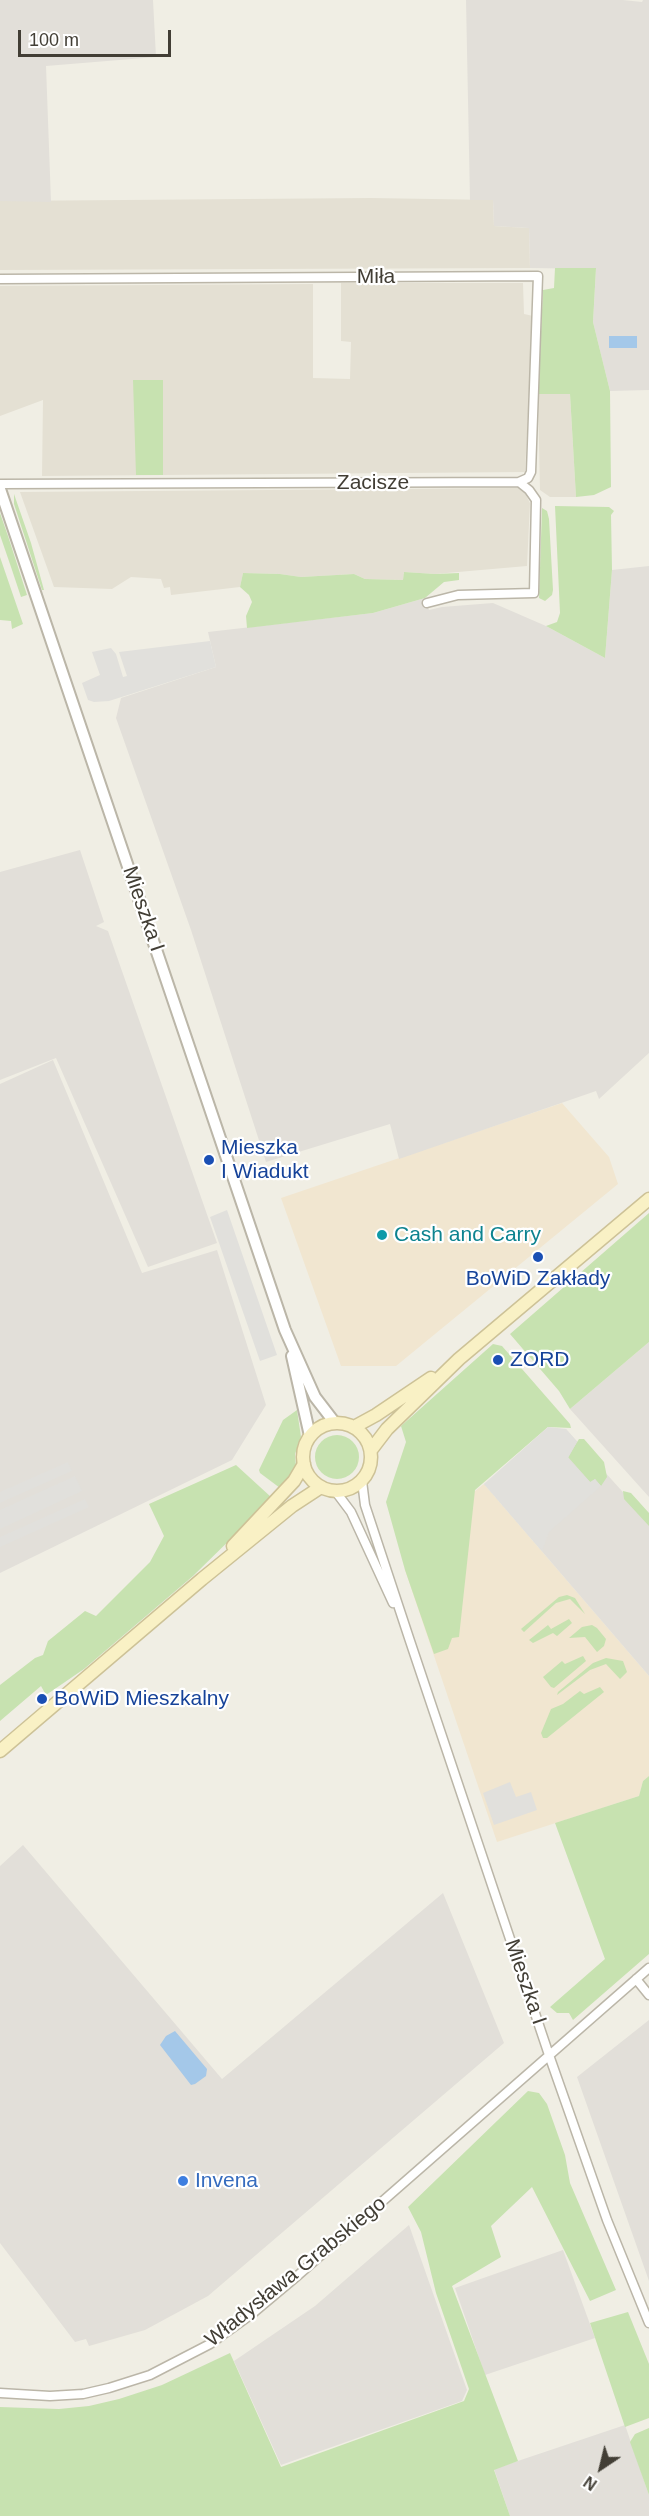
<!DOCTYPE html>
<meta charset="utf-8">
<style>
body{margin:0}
#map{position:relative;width:649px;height:2516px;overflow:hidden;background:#f0eee4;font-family:Arial,sans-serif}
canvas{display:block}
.north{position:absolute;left:571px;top:2438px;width:60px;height:60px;-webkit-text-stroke:4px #fff;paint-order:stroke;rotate:215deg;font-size:16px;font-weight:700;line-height:24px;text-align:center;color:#423e35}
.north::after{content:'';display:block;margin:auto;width:21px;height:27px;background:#423e35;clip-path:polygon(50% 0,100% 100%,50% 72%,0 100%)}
.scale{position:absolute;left:18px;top:30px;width:153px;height:27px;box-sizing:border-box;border:3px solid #423e35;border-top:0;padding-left:8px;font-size:18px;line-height:21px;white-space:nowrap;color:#423e35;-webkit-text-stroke:4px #fff;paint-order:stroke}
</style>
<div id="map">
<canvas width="649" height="2516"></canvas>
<div class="north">N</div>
<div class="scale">100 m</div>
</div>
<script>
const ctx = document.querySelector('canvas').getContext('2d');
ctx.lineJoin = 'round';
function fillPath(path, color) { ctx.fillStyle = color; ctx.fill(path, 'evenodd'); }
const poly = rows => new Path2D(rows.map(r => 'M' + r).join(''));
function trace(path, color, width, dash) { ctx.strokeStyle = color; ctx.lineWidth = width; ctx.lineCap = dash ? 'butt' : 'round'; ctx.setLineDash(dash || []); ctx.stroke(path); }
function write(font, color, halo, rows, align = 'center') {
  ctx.font = font + ' Arial,sans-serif'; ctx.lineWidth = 4.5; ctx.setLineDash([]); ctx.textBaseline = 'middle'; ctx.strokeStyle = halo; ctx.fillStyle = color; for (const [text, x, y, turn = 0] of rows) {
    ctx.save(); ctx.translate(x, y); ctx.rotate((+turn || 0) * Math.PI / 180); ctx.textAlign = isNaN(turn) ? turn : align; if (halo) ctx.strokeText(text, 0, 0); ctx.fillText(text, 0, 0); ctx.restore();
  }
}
fillPath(poly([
 [371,198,493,200,494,226,529,228,530,268,0,270,0,201],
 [341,283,523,283,524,314,533,316,525,472,42,476,43,400,0,416,0,286,313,284,313,378,350,379,351,342,341,341],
 [538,394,570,394,576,497,550,497,540,490],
 [518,488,525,493,530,503,527,566,435,574,404,572,403,580,365,579,354,574,301,577,280,574,243,573,240,587,171,595,170,587,164,588,161,579,131,577,112,589,54,587,20,492]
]), '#e4e0d3');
fillPath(poly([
 [562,1103,609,1157,618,1184,396,1366,341,1366,281,1198],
 [484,1484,649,1676,649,1776,643,1781,639,1796,497,1842,405,1570,448,1512]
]), '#f1e6d0');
fillPath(poly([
 [0,0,153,0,156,57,46,66,51,202,0,201],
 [466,0,623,0,642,2,643,0,649,0,649,390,610,391,593,322,596,269,530,268,529,228,494,226,493,200,470,200],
 [649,566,649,1053,599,1099,596,1091,399,1159,390,1124,266,1162,191,930,116,718,121,698,216,667,208,632,373,613,425,598,429,610,442,607,493,603,546,626,605,658,612,570],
 [80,850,104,922,96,926,108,931,217,1243,148,1267,56,1058,0,1080,0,872],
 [53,1060,142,1273,217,1250,266,1405,232,1460,0,1573,0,1084],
 [649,1342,649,1497,570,1409],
 [566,1429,649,1521,649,1676,484,1484],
 [23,1845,222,2079,443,1893,504,2043,208,2296,145,2330,89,2346,86,2339,75,2342,0,2243,0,1866],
 [649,2020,649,2281,577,2077],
 [409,2225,467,2390,462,2401,281,2465,234,2361,315,2306],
 [563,2250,595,2338,485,2375,455,2288],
 [625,2425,649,2495,649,2516,510,2516,494,2469]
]), '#e2dfd9');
fillPath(poly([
 [555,268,596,268,593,322,610,391,611,487,594,495,576,497,570,394,538,394,543,290,554,288],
 [133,380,163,380,163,475,136,475],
 [14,494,31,543,44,590,42,590,14,504],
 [555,506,609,507,614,511,611,515,612,570,605,658,546,626,557,622,560,613],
 [542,508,547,511,549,519,553,590,552,595,545,601,539,598],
 [0,513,8,536,27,595,21,597,11,567,0,535],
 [0,557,23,624,12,629,11,621,0,620],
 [404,572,435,574,459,573,459,580,444,582,425,598,373,613,247,628,246,616,252,602,249,595,240,587,243,573,280,574,301,577,354,574,365,579,403,580],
 [649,1213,649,1342,570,1409,559,1391,510,1334],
 [493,1344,502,1346,570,1424,571,1428,548,1427,475,1490,459,1637,452,1638,448,1649,434,1654,405,1570,386,1502,406,1442,401,1426],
 [297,1410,301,1437,295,1454,296,1467,280,1488,260,1473,259,1470,283,1420],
 '315 1457a22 22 0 1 1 44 0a22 22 0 1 1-44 0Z',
 [579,1439,584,1439,604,1462,607,1477,601,1486,595,1479,591,1483,568,1457],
 [236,1465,271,1497,245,1525,193,1576,84,1669,46,1695,41,1686,0,1721,0,1685,35,1658,43,1655,48,1641,85,1611,96,1616,150,1562,164,1536,149,1504],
 [623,1491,631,1493,649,1513,649,1526,624,1499],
 [567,1595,575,1598,585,1614,570,1599,556,1603,524,1632,521,1629,559,1597],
 [569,1619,572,1623,557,1636,553,1633,533,1643,529,1640,548,1625,551,1629],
 [592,1625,597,1628,606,1639,604,1646,597,1652,585,1637,569,1638,582,1627],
 [583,1656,586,1661,554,1688,551,1687,543,1677,562,1661,565,1664],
 [606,1658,623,1661,627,1672,620,1679,606,1664,590,1670,557,1695,558,1692,593,1663],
 [600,1687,604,1692,547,1738,543,1738,541,1733,551,1709,563,1704,580,1691,584,1694],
 [649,1776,649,1954,573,2020,569,2013,557,2013,550,2007,605,1959,555,1823,639,1796,643,1781],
 [528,2091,539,2093,547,2104,565,2155,570,2183,616,2290,590,2301,532,2187,491,2226,501,2257,452,2286,518,2461,494,2470,510,2516,0,2516,0,2407,59,2409,89,2406,119,2399,162,2385,230,2353,281,2467,464,2401,469,2389,436,2293,421,2232,408,2207],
 [628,2312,649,2364,649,2418,625,2427,590,2323],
 [649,2428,649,2495,630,2442,635,2434]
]), '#c7e2b0');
fillPath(poly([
 [210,641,216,667,109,701,94,702,88,700,82,683,100,675,92,652,111,648,116,654,123,677,127,676,119,652],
 [227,1210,277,1355,260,1361,210,1217],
 [548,1427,566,1429,577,1442,568,1458,590,1482,595,1479,601,1486,549,1532,542,1551,484,1484],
 [68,1462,72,1471,0,1503,0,1492],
 [75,1476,82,1491,0,1529,0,1510],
 [85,1499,89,1507,0,1547,0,1537],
 [510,1782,516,1797,531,1792,537,1810,494,1825,483,1793]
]), '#e1e0dc');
fillPath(poly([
 [609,336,637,336,637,348,609,348],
 [175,2031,207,2069,206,2076,195,2084,191,2085,160,2045,166,2036]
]), '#a4c8e9');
const minor = poly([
 [0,279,538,276,531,472,528,478,519,482],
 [0,484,519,482,529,490,536,500,534,593,458,595,427,603],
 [362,1481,365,1505,409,1638,549,2055,607,2220,649,2323],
 [336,1492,351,1512,393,1603],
 [636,1979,649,1995],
 [0,2393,50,2396,83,2394,109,2388,150,2375,210,2344,253,2313,296,2277,649,1968]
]);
const tertiary = poly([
 [0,489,285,1330,315,1397,335,1423],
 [292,1356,310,1436]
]);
const secondary = poly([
 '303 1457a34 34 0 1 1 68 0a34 34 0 1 1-68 0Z',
 [354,1427,376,1415,431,1378],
 [371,1450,387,1429,459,1359,649,1199],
 [233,1546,294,1481,304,1464],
 [0,1751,202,1579,292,1506,321,1487]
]);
trace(minor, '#bbb6a8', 11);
trace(tertiary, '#bbb6a8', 14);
trace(secondary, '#cdc297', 15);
trace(minor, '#fff', 8);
trace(tertiary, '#fff', 10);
trace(secondary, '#f9f1c5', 12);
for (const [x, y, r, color] of [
 [209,1160,6,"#1a4fb4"],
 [382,1235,6,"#0f9aa8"],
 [538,1257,6,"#1a4fb4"],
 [498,1360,6,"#1a4fb4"],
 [42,1699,6,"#1a4fb4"],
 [183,2181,6,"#3f7fe0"]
]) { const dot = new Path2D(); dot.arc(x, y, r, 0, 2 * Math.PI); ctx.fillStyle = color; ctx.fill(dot); trace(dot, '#fff', 2); }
write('21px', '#423e35', '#fff', [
 ["Miła",376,277],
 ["Zacisze",373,483],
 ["Mieszka I",143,909,71],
 ["Mieszka I",525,1982,71],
 ["Władysława Grabskiego",296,2272,-39]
]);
write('21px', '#164399', '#fff', [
 ["Mieszka",221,1148],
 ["I Wiadukt",221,1172],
 ["BoWiD Zakłady",538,1279,"center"],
 ["ZORD",510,1360],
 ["BoWiD Mieszkalny",54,1699]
], 'left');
write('21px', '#0d838f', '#fff', [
 ["Cash and Carry",394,1235]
], 'left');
write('21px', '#366cbe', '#fff', [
 ["Invena",195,2181]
], 'left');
</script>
